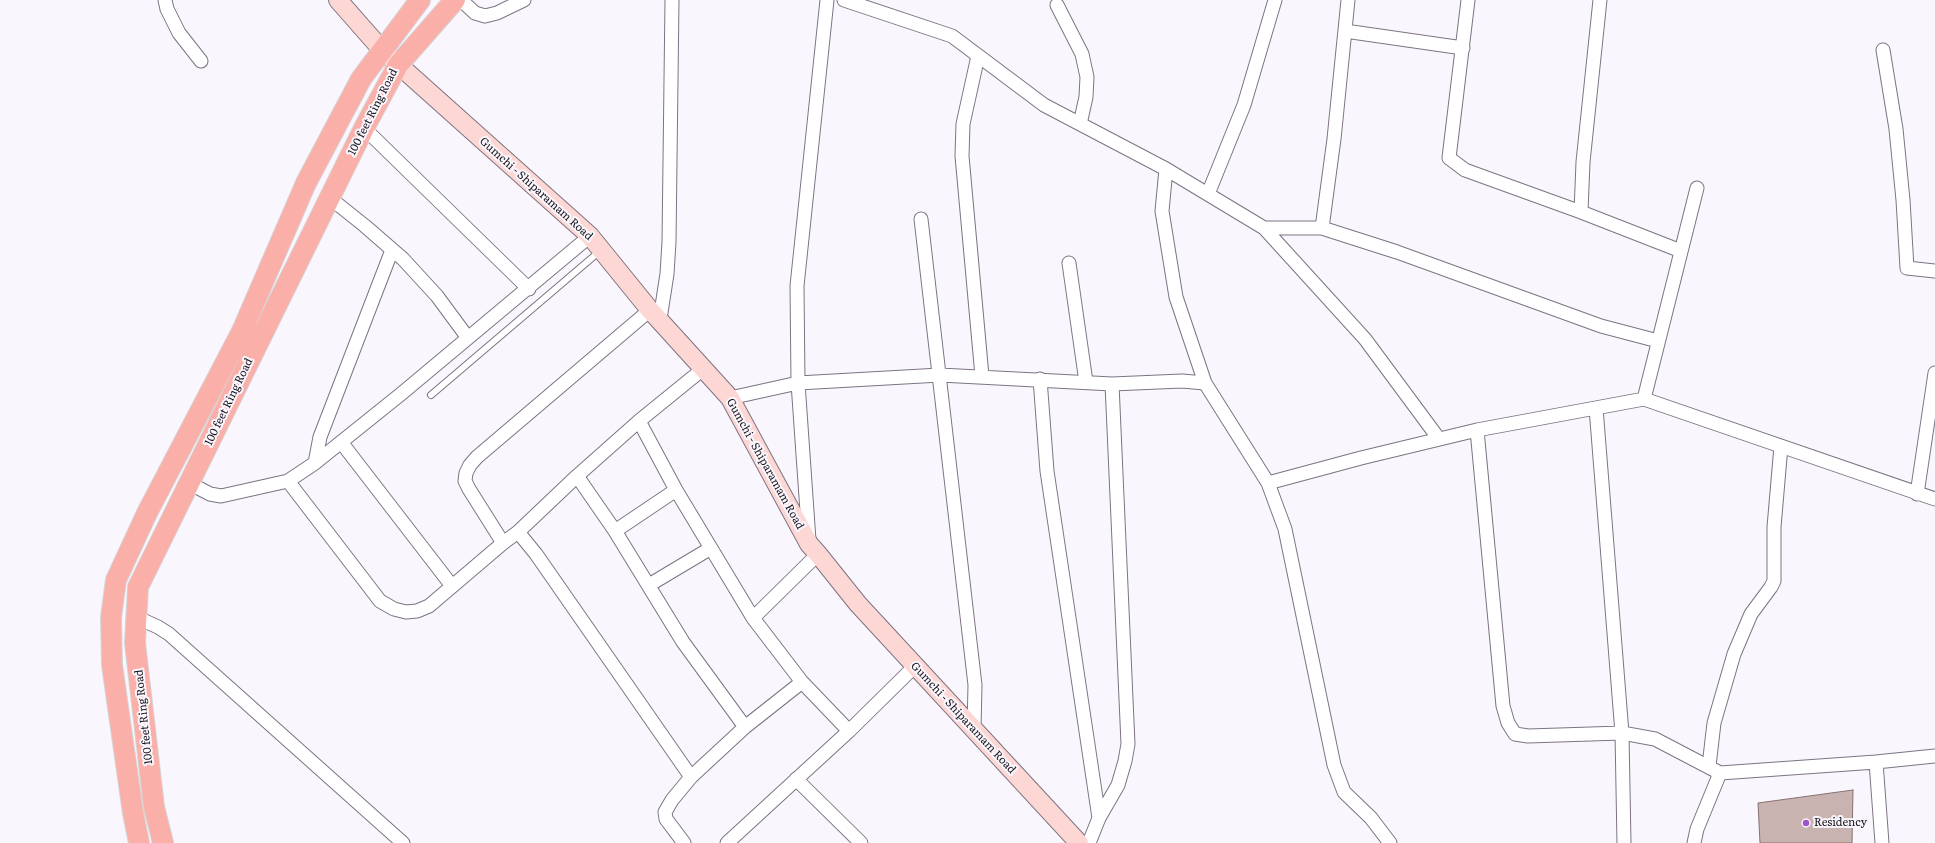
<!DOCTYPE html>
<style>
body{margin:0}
canvas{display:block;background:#faf6fd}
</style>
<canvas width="1935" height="843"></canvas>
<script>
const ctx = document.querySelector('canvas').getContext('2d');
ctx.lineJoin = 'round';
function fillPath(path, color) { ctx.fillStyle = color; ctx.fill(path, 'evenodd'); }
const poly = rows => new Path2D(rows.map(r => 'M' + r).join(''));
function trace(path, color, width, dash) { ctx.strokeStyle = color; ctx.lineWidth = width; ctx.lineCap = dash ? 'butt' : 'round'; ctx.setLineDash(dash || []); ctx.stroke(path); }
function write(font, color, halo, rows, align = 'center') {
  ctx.font = font + ' Literata,serif'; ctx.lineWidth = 4; ctx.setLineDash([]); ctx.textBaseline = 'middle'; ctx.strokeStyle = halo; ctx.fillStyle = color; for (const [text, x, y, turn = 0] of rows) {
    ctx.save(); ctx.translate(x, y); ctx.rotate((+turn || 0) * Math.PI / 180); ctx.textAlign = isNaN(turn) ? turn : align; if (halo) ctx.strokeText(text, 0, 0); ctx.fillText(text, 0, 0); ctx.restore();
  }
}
const building = poly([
 [1853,790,1852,843,1760,843,1758,803,1853,790]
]);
fillPath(building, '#c9b3b1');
trace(building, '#867271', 1);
const lane = poly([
 [431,395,600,251]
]);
const street = poly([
 [165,0,167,9,179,33,201,61],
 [461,0,475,13,485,16,497,13,524,0],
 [844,0,952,36,1044,105,1166,169,1264,228,1365,339,1439,439],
 [1468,0,1449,158,1465,170,1581,212,1681,251],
 [1057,5,1082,54,1087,77,1086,97,1080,124],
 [1345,31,1463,48],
 [1883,50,1896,129,1903,200,1907,268,1935,271],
 [978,56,963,124,962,156,982,376],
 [364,128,529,289],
 [1166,169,1162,211,1176,297,1205,383,1268,483,1285,529,1334,765,1344,792,1371,818,1390,843],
 [1208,194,1244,105,1275,0],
 [330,198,365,226,403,259,437,296,468,338],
 [1581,212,1583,162,1600,0],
 [921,219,975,685,974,729],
 [1264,228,1322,228,1397,252,1601,326,1658,341],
 [1322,228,1334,139,1348,0],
 [1069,263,1086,382],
 [660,319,667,274,669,242,672,0],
 [1040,379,1047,471,1099,818],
 [730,398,798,383,940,375,1112,384,1182,381,1205,383],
 [1644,399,1697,188],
 [1596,408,1622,733,1624,843],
 [639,421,676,490,753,618,802,682,849,731],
 [1477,430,1503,706,1508,723,1515,734,1528,736,1622,733,1655,739,1720,773,1876,762,1935,756],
 [341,442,452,586],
 [315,463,320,437,392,250],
 [577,476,615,531,683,642,745,727],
 [288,481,380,601,394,609,406,612,417,611,429,606,503,543,518,532,577,476,639,421,703,369],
 [189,483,210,494,221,496,288,481,315,463,401,394,590,236],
 [1268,483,1361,458,1477,430,1644,399,1935,499],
 [1917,494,1935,373],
 [615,531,676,490],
 [518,532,536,554,691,777],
 [809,540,798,383,797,286,827,0],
 [503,543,469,489,465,481,466,473,470,465,477,457,650,310],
 [649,585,711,548],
 [136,617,158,627,169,634,403,843],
 [753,618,818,554],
 [1876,762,1882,843],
 [1709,766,1714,723,1734,654,1751,614,1771,587,1774,581,1774,527,1781,446],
 [796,779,861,843],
 [684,843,666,819,665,812,672,800,691,777,745,727,802,682],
 [727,843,849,731,915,666],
 [1089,843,1099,818,1118,785,1125,761,1128,744,1112,384],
 [1694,843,1697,829,1720,773]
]);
const secondary = poly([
 [338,0,382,50,590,236,650,310,730,398,809,544,818,554,858,604,1079,843]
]);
const primary = poly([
 [139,843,133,813,112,665,111,617,116,580,147,513,242,331,306,183,361,79,420,0],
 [163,843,154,807,135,643,138,587,364,128,398,65,455,0]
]);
trace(lane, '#7d7483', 8);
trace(street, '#7d7483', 15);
trace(secondary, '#7d7483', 20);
trace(primary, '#d6d5d6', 22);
trace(lane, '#fff', 6);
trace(street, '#fff', 13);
trace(secondary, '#fdd7d4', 18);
trace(primary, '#fbafa9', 20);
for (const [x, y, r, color] of [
 [1806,823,4,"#9f56ca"]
]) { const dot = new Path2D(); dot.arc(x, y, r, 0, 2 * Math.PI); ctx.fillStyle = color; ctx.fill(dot); trace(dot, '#faf6fd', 1.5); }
write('11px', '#19151b', '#faf6fd', [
 ["100 feet Ring Road",373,112,-63],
 ["Gumchi - Shiparamam Road",536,189,42],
 ["100 feet Ring Road",229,402,-64],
 ["Gumchi - Shiparamam Road",765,464,61],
 ["100 feet Ring Road",144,717,-96],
 ["Gumchi - Shiparamam Road",963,718,47]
]);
write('11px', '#19151b', '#faf6fd', [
 ["Residency",1814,823]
], 'left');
</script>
